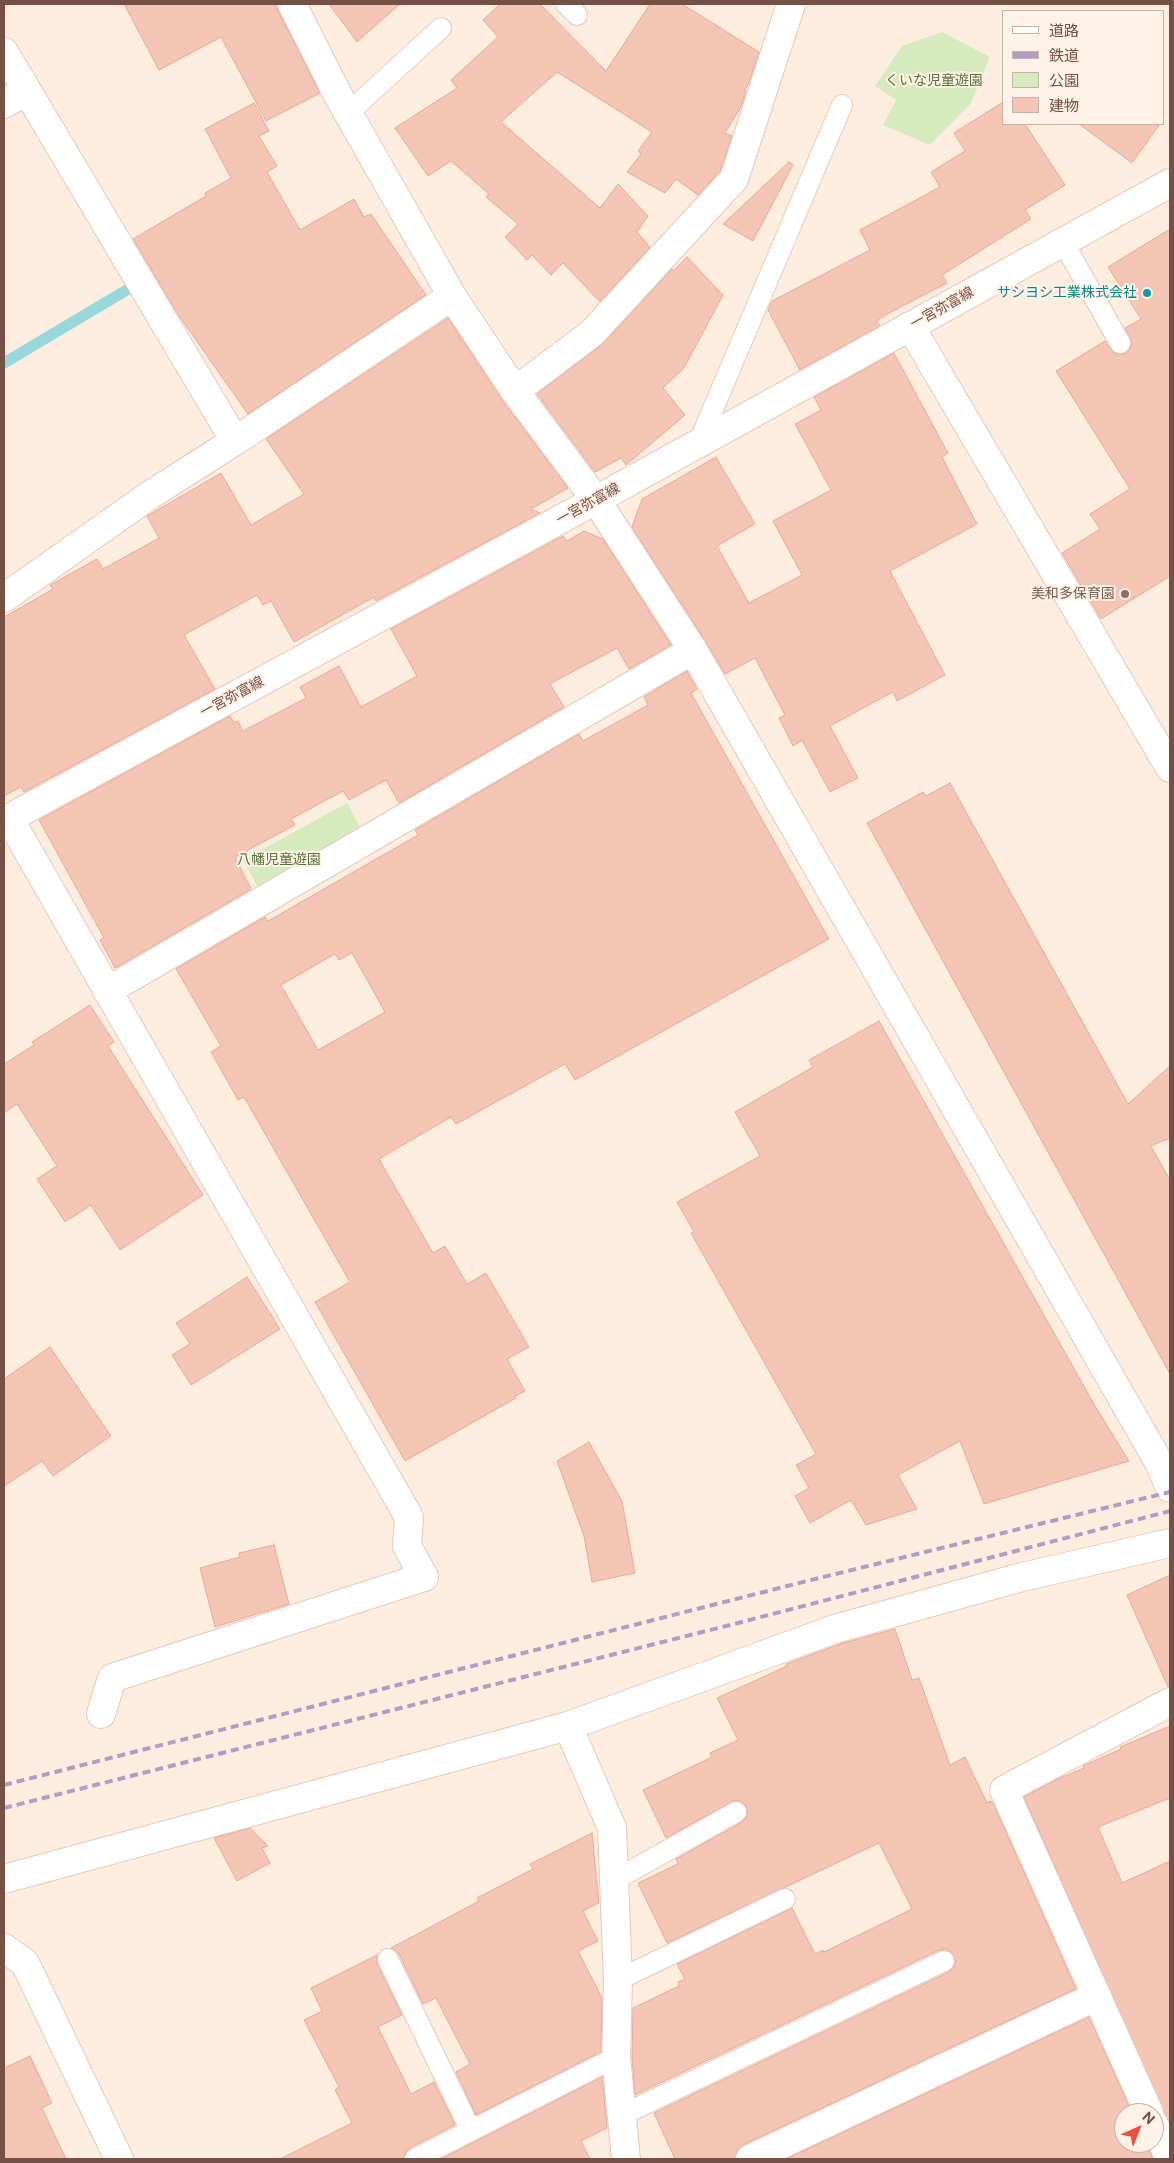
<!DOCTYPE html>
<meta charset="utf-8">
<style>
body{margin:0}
#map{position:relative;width:1174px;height:2163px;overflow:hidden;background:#fdeddf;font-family:"Public Sans","Noto Sans JP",sans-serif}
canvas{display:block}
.frame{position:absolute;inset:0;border:5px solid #755045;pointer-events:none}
.legend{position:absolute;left:1002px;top:10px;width:162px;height:115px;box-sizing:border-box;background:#fff2e6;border:1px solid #c8b1a6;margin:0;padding:6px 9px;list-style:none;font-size:15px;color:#755045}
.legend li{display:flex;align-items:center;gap:10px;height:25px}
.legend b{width:25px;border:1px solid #c8b1a6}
.north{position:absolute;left:1114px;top:2103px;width:50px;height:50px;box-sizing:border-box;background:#fff2e6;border:1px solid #c8b1a6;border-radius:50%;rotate:44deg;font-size:14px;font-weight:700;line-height:20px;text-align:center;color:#755045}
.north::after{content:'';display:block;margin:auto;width:18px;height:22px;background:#ef4c3c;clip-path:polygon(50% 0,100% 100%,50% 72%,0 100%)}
</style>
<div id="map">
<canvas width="1174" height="2163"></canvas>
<div class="frame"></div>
<ul class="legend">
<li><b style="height:6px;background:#fff"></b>道路</li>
<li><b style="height:6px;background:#ae9ec6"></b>鉄道</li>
<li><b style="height:14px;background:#d6ebbd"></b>公園</li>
<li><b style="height:14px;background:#f4c5b5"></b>建物</li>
</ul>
<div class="north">N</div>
</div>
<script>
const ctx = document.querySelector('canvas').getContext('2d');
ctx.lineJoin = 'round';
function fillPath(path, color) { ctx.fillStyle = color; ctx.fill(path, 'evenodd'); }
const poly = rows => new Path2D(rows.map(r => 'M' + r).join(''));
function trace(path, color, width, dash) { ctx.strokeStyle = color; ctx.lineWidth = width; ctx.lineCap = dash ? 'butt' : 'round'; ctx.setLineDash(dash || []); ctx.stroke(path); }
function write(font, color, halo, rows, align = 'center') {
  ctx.font = font + ' "Public Sans","Noto Sans JP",sans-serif'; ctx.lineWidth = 4; ctx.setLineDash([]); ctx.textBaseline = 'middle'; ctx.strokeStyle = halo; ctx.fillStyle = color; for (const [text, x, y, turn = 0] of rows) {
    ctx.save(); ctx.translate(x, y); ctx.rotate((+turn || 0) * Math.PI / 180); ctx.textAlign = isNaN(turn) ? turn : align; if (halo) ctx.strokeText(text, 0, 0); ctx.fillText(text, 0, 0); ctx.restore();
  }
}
fillPath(poly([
 [942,32,990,57,971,103,930,145,883,125,896,100,875,86,902,46],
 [347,803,364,834,260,891,243,860]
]), '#d6ebbd');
trace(poly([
 [4,363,130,288]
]), '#98d8da', 11);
const building = poly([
 [124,4,276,4,278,11,320,93,266,121,221,37,159,70,124,4],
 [329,4,400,4,357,42,329,4],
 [500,4,540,4,606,71,650,4,682,4,759,52,749,83,745,90,746,91,741,107,725,133,732,136,720,171,698,195,676,179,665,193,627,172,641,154,638,151,652,132,557,72,501,122,600,208,618,184,648,216,637,232,650,247,600,302,563,263,551,275,532,255,527,260,505,237,518,224,486,197,489,194,451,161,428,176,395,128,457,88,451,80,498,37,483,20,500,4],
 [1003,102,1003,124,1025,124,1065,185,1025,210,1031,219,942,275,947,283,889,313,877,321,880,326,800,370,768,310,772,301,870,250,860,230,940,187,931,172,965,151,954,133,1003,102],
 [254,103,269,131,259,136,277,166,267,172,300,230,354,199,364,217,371,214,426,295,248,414,179,316,133,239,206,196,205,193,231,178,205,129,254,103],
 [1079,124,1160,124,1132,163,1079,124],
 [789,162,793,165,753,241,723,224,789,162],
 [1170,229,1170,576,1101,619,1062,553,1100,529,1090,514,1130,489,1056,371,1105,341,1114,353,1125,354,1130,349,1132,343,1125,328,1141,319,1108,267,1170,229],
 [687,257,723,295,684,368,663,388,685,415,626,465,621,458,595,472,537,394,603,344,672,269,673,271,687,257],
 [448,318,502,400,568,488,531,509,540,513,376,601,374,597,294,642,271,601,263,605,257,595,184,635,215,689,24,792,21,787,4,796,4,617,53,589,50,585,97,559,103,569,159,538,147,516,221,473,251,525,304,494,266,439,448,318],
 [894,353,948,453,942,457,977,524,890,571,945,675,897,701,893,692,830,726,858,778,830,792,802,740,793,746,779,718,785,715,755,658,725,674,706,642,632,527,642,499,716,457,755,524,717,546,749,603,802,575,773,521,831,490,795,424,821,410,814,397,894,353],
 [584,531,603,539,671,645,629,669,617,648,550,684,564,707,399,803,386,780,349,800,343,791,291,819,295,825,235,857,251,889,115,968,100,940,104,938,39,820,230,716,234,723,238,721,243,731,306,698,300,687,339,666,361,707,417,676,391,629,563,536,567,541,584,531],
 [687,671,697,689,691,693,829,939,575,1080,565,1064,456,1124,451,1117,379,1159,433,1253,445,1246,467,1284,486,1273,529,1347,507,1359,525,1391,515,1396,516,1398,405,1461,315,1302,350,1282,244,1097,238,1100,211,1052,221,1046,176,969,265,917,268,921,418,835,415,830,579,734,583,741,648,705,644,697,687,671],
 [352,953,385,1012,318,1050,281,985,335,954,339,960,352,953],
 [950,783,1128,1104,1170,1066,1170,1138,1151,1146,1170,1180,1170,1374,867,823,923,792,926,796,950,783],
 [90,1005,114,1042,108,1046,203,1195,120,1250,91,1205,65,1222,37,1179,57,1166,17,1104,4,1113,4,1064,34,1045,32,1042,90,1005],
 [879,1021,1095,1406,1129,1461,984,1504,960,1441,898,1475,917,1509,866,1525,851,1500,810,1523,795,1496,809,1488,796,1465,816,1454,691,1233,694,1232,677,1202,760,1156,735,1112,813,1067,809,1060,879,1021],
 [247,1277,280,1329,191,1385,172,1355,190,1344,176,1323,247,1277],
 [50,1347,111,1436,53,1476,42,1461,4,1486,4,1379,50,1347],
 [589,1442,622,1501,635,1573,592,1582,584,1536,557,1461,589,1442],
 [274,1545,289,1604,215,1627,200,1568,240,1557,239,1553,274,1545],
 [1170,1575,1170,1686,1168,1687,1127,1595,1170,1575],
 [895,1629,912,1680,919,1678,950,1765,965,1757,987,1803,991,1801,994,1805,1076,1989,743,2145,737,2151,735,2159,675,2159,654,2113,949,1972,954,1967,956,1961,951,1952,945,1949,939,1950,635,2095,632,2056,633,2008,679,1986,678,1982,685,1979,677,1964,792,1908,815,1954,823,1950,824,1952,912,1909,879,1843,667,1943,638,1883,678,1864,676,1859,742,1822,746,1818,748,1812,746,1806,742,1802,736,1800,666,1838,643,1790,712,1757,710,1753,738,1740,717,1698,787,1666,786,1664,840,1644,895,1629],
 [1170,1726,1170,1798,1098,1827,1122,1883,1170,1861,1170,2122,1164,2113,1024,1797,1060,1778,1084,1768,1083,1766,1121,1749,1120,1747,1170,1726],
 [250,1828,268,1846,262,1848,270,1863,237,1881,214,1838,250,1828],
 [592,1833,599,1903,583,1911,598,1941,578,1951,602,1998,601,2052,476,2115,456,2072,470,2064,436,1998,423,2004,399,1954,391,1948,479,1901,477,1898,533,1869,530,1864,592,1833],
 [377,1955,377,1964,402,2015,378,2027,411,2094,434,2082,455,2125,410,2148,405,2153,403,2159,280,2159,352,2123,335,2090,339,2087,304,2020,322,2011,311,1988,377,1955],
 [1089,2017,1132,2113,1124,2113,1124,2143,1146,2143,1153,2159,786,2159,1089,2017],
 [30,2056,52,2103,42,2108,66,2159,4,2159,4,2068,30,2056],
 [602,2077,607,2128,581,2141,590,2159,441,2159,602,2077]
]);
fillPath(building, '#f4c5b5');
trace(building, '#e8a994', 1);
const service = poly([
 [566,4,577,15],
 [348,113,441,28],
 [1063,242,1120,343],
 [699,442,842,105],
 [613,1881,736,1812],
 [388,1959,471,2131],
 [618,1980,785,1899],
 [622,2115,944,1961],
 [415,2159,616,2057]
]);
const minor = poly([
 [292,4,340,99,452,296,515,391,596,500],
 [4,52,235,441],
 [4,104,26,91],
 [910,326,1170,768],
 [515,391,592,333,734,179,791,4],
 [4,598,150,495,235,441,452,296],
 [9,818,409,1517,407,1546,424,1577,112,1678,101,1714],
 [107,991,693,650],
 [568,1726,612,1828,618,1980,616,2057,626,2159],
 [4,1879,568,1726,835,1629,1022,1577,1170,1543],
 [4,1948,25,1963,119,2159],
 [1149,2113,1004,1790,1170,1702],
 [1154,2124,1170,2159],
 [750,2159,1097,1996]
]);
const tertiary = poly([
 [596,500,693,650,1160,1464,1170,1488]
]);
const secondary = poly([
 [4,821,596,500,1170,183]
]);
trace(service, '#e4cabd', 22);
trace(minor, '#e4cabd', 30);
trace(tertiary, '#e4cabd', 30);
trace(secondary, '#e9caba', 30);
trace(service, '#fff', 20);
trace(minor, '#fff', 28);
trace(tertiary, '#fff', 28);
trace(secondary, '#fff', 28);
trace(poly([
 [4,1785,807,1581,1170,1492],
 [4,1808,734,1624,1170,1511]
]), '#ae9ec6', 4, [8, 5]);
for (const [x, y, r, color] of [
 [1147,293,5,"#0f9aa8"],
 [1125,594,5,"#8d6e63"]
]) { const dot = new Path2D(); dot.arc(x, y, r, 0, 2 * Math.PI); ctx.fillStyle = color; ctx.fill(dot); trace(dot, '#fff2e6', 2); }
write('14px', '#54753b', '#fff2e6', [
 ["くいな児童遊園",934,81],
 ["八幡児童遊園",279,860]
]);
write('14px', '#0d838f', '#fff2e6', [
 ["サシヨシ工業株式会社",1137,293]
], 'right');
write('14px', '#755045', '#fff2e6', [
 ["一宮弥富線",942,308,-29],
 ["一宮弥富線",588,504,-29],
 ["一宮弥富線",232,697,-28]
]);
write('14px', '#785e54', '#fff2e6', [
 ["美和多保育園",1115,594]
], 'right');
</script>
